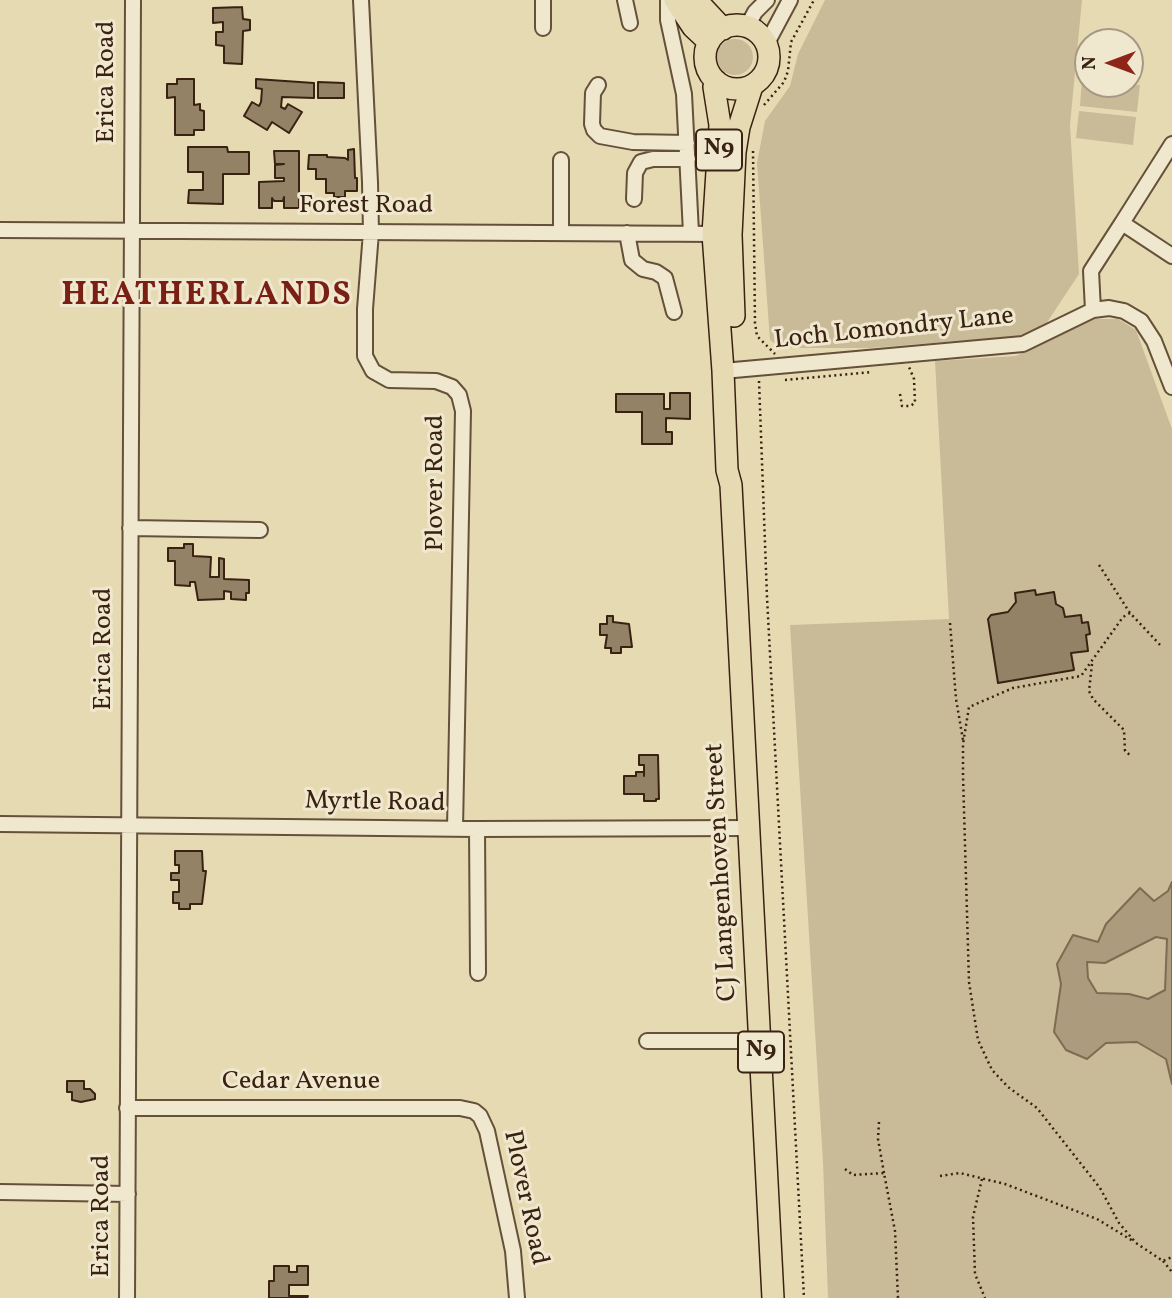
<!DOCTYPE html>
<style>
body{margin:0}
#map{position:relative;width:1172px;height:1298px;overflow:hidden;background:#e6dab3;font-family:Vollkorn,serif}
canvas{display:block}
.north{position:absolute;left:1074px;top:28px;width:70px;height:70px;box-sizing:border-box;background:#efe7ce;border:2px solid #a79883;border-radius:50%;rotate:270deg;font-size:19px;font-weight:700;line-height:28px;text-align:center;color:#3a2212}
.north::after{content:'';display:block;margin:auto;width:24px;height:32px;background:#8f2418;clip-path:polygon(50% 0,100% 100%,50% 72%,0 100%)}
</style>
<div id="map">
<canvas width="1172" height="1298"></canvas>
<div class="north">N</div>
</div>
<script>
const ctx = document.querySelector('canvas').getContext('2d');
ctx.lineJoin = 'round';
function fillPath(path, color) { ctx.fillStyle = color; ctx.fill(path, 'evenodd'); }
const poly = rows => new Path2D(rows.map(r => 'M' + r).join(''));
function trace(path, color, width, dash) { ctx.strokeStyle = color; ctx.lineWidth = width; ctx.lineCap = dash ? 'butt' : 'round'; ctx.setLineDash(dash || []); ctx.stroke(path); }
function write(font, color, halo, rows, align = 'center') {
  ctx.font = font + ' Vollkorn,serif'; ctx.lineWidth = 6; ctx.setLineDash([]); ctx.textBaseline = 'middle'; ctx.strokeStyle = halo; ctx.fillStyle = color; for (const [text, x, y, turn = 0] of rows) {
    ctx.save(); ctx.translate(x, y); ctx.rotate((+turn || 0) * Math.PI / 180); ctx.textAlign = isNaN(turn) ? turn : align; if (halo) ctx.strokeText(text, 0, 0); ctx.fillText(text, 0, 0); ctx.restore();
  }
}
fillPath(poly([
 [825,0,1082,0,1070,125,1079,274,1046,324,1021,336,870,348,781,348,770,340,757,163,765,121,790,86,798,54],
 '717 57a18 18 0 1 1 36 0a18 18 0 1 1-36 0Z',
 [1082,78,1088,79,1088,84,1140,85,1137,112,1080,106],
 [1079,111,1136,117,1133,145,1076,138],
 [1094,319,1118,319,1136,330,1172,429,1172,1298,828,1298,823,1162,790,625,949,619,935,361,1016,356]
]), '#c9bb98');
const water = poly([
 [1172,882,1172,1084,1166,1059,1137,1042,1106,1043,1087,1059,1066,1050,1054,1032,1061,984,1057,964,1073,935,1098,942,1106,924,1140,888,1154,901,1168,891,1172,882],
 [1156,937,1167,939,1165,990,1148,999,1129,994,1097,993,1088,978,1087,962,1105,963,1156,937]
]);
fillPath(water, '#ac9b7c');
trace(water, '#7e6b52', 2);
const building = poly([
 [242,7,243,19,250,20,250,30,243,31,242,64,224,63,224,46,216,45,216,32,223,32,223,22,213,23,213,8,242,7],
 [177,79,194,79,194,105,200,104,200,110,204,111,204,130,194,130,194,135,175,135,175,97,167,98,167,84,177,84,177,79],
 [256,79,314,83,314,98,282,97,281,107,285,109,288,104,302,112,289,133,272,122,267,130,244,116,252,102,259,106,261,102,262,89,256,88,256,79],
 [318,82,344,83,344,98,318,98,318,82],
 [188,147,227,147,228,152,249,152,249,174,223,174,223,204,188,203,189,190,203,190,203,172,188,172,188,147],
 [354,149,355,178,357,178,357,191,345,191,345,197,334,197,334,193,326,193,326,179,316,179,316,169,308,169,309,155,327,155,327,157,345,158,348,160,348,150,354,149],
 [274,151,299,151,299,208,284,208,284,197,283,201,274,201,272,198,272,208,259,208,259,182,284,181,284,178,275,178,275,165,284,164,275,164,274,151],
 [670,393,690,393,690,419,666,418,666,432,672,432,672,444,642,444,642,412,616,412,616,394,664,394,664,409,670,409,670,393],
 [184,544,193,544,193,556,211,557,210,577,219,577,219,558,224,559,224,579,249,580,249,593,246,593,246,600,231,599,231,592,224,591,224,599,198,600,195,582,190,582,190,586,175,585,175,561,168,561,168,548,184,548,184,544],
 [1035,590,1036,595,1054,592,1056,604,1063,608,1065,617,1081,615,1082,623,1088,622,1090,634,1086,635,1088,651,1071,653,1074,670,998,683,988,619,991,615,1008,612,1016,602,1015,593,1035,590],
 [607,616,613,616,613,622,629,624,632,647,621,647,621,653,611,653,611,648,605,648,607,635,600,635,600,624,607,624,607,616],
 [639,755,658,755,659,799,656,799,656,801,644,801,644,794,624,794,624,776,636,776,636,772,644,772,644,776,644,765,639,765,639,755],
 [175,851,202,851,203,871,206,871,202,904,190,904,190,909,179,909,179,903,173,903,173,892,179,892,179,880,171,880,171,873,179,873,179,865,175,865,175,851],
 [67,1081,84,1081,84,1089,90,1089,95,1094,95,1099,81,1102,72,1100,72,1092,67,1092,67,1081],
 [274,1266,289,1266,289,1272,297,1272,297,1266,308,1266,308,1285,289,1285,289,1296,308,1296,307,1298,269,1298,269,1281,274,1281,274,1266]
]);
fillPath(building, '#938266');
trace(building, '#3a2212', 2);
const minor = poly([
 [361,0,370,182,371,232,365,309,365,356,373,371,389,380,436,381,452,387,459,395,463,411,455,829],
 [543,0,543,28],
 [625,0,630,23],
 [668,0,668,20,684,94,691,233],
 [747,27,755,12,767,0],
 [766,45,790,0],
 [598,85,593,93,592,124,594,130,600,136,633,142,687,143],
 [1172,144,1122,223,1172,256],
 [561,160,561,233],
 [634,199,635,173,641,162,653,159,688,159],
 [0,230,720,234],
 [627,233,632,260,643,269,656,272,665,278,674,312],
 [1093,310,1091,271,1122,223],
 [723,371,1023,344,1093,310,1109,308,1124,311,1141,321,1154,341,1172,387],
 [130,528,260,530],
 [0,824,477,829,749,828],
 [477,829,478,973],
 [647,1041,760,1041],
 [127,1108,460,1108,474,1111,480,1116,487,1131,513,1251,517,1298],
 [0,1192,128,1194],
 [127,1298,133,0]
]);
const highway = poly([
 [675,0,693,27,709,42],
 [696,0,723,29],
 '705 57a32 32 0 1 1 64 0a32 32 0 1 1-64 0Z',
 [716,81,714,87,720,125,713,234,723,371,727,470,731,485,773,1298],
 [734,316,731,235,735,152,739,127,752,86]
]);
trace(minor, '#65503a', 18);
trace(highway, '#3a2212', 24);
trace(poly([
 [764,105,784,82,788,71,791,42,814,0],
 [753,151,755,323,757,336,775,354],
 [785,380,872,372],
 [759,381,767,597,804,1298],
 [900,394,902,406,910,406,915,403,914,379,909,367],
 [1099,565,1130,613,1162,647],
 [1130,613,1123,617,1081,676,1013,688,969,707,963,744,963,775,969,982,978,1040,992,1070,1008,1087,1037,1108,1100,1188,1119,1223,1136,1243,1163,1261,1172,1257],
 [950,623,956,699,963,740],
 [1092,664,1089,691,1093,699,1124,730,1125,751,1130,755],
 [879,1122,878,1139,884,1173],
 [845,1169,853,1175,884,1173,895,1231,898,1298],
 [940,1176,960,1173,1005,1184,1097,1219,1133,1241],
 [982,1179,973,1217,975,1274,985,1298],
 [1163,1261,1172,1272]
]), '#3a2212', 2.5, [2, 3.5]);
trace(minor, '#efe7ce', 14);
trace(highway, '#e6dab3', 21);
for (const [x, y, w] of [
 [719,150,46],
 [761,1052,46]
]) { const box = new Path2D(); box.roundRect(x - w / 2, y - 20.5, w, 41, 5); ctx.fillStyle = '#efe7ce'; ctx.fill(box); trace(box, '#3a2212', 2); }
write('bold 24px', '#3a2212', null, [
 ["N9",719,150],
 ["N9",761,1052]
]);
write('26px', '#3a2212', '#efe7ce', [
 ["Erica Road",108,82,-90],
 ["Forest Road",366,207],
 ["Loch Lomondry Lane",894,330,-6],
 ["Plover Road",437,483,-90],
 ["Erica Road",105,649,-90],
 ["Myrtle Road",375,804,1],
 ["CJ Langenhoven Street",723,872,-93],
 ["Cedar Avenue",301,1083],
 ["Plover Road",524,1198,78],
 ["Erica Road",103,1216,-90]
]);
ctx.letterSpacing = '2px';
write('bold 33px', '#7a1f14', '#efe7ce', [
 ["HEATHERLANDS",207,298]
]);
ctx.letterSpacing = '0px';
</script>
